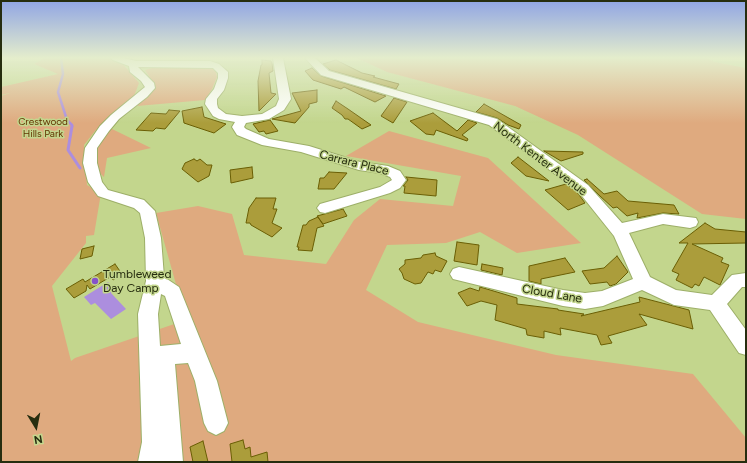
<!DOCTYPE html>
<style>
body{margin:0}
#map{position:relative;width:747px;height:463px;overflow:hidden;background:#c3d68d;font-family:Figtree,sans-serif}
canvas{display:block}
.frame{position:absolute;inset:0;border:2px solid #262d0f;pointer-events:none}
.north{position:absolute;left:16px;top:407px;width:40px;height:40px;-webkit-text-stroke:3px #c3d68d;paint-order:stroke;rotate:170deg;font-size:11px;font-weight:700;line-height:16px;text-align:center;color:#262d0f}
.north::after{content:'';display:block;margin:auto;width:14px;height:18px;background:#262d0f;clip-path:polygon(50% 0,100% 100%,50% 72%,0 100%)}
</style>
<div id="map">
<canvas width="747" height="463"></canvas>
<div class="frame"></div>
<div class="north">N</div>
</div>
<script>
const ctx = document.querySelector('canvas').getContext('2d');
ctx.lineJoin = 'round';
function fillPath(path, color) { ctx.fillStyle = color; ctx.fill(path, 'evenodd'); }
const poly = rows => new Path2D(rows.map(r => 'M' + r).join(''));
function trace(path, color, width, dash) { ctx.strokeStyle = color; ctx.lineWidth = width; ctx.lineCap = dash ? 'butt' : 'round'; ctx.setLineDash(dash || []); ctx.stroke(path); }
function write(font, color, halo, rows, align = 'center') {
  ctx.font = font + ' Figtree,sans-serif'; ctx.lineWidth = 3; ctx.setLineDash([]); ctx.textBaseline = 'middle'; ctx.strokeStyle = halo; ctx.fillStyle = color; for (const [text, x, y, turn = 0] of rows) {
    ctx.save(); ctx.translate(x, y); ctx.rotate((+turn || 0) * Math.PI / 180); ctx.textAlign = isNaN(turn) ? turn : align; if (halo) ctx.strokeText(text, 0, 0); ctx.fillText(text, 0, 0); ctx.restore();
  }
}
fillPath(poly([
 [45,58,111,58,123,64,139,83,134,96,95,131,84,145,87,185,101,193,94,235,86,236,86,243,52,286,71,361,75,358,186,320,156,213,198,206,232,214,244,255,326,264,354,220,380,199,453,206,461,176,346,156,389,131,488,158,581,243,517,253,480,232,446,243,387,245,366,290,418,322,556,355,693,374,746,438,746,462,1,462,1,96,10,93,1,95,1,87,58,74,34,64],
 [357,58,707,58,715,62,746,68,746,219,702,214,578,135,515,106,387,72],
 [155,67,212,68,216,72,217,77,212,89,205,100,137,106,146,98,154,84,145,70],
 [110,128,151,148,107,158,104,177,99,172,94,151]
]), '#dfaa7f');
fillPath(poly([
 [108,282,115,290,111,293,126,309,111,319,95,303,91,305,84,297]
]), '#ac8ede');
trace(poly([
 [61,58,63,74,58,92,67,120,72,125,72,127]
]), '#ac8ede', 2.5);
trace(poly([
 [72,126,68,150,80,168]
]), '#ac8ede', 3);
const building = poly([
 [262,60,271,61,272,63,273,71,269,73,271,93,276,94,259,111,258,81,261,65,262,65,262,60],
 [336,60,362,73,375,76,373,77,399,84,396,89,330,70,323,64,336,60],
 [312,68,321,76,386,96,375,102,344,87,341,89,313,80,305,71,312,68],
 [317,90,317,102,309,104,309,107,295,123,272,119,301,111,292,93,317,90],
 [394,98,407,102,393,123,381,116,394,98],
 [336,101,348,109,371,125,362,129,348,119,345,119,342,115,332,108,336,101],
 [484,104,521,125,519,129,508,125,497,118,476,112,484,104],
 [202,107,204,117,226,124,214,133,184,123,182,111,202,107],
 [169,110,180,111,165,129,156,128,153,131,136,130,151,113,166,114,169,110],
 [433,113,457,131,468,120,477,123,462,135,468,139,467,141,436,130,434,135,426,134,410,121,433,113],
 [270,120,278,131,266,134,264,131,259,132,253,124,270,120],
 [544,151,583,152,583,154,561,161,544,151],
 [518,157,549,181,526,176,511,163,518,157],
 [194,159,197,161,200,159,207,165,212,165,209,176,198,182,182,169,185,163,194,159],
 [252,167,253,178,231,183,230,170,252,167],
 [329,172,347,173,334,189,318,189,320,178,324,178,329,172],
 [406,177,437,180,436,196,404,193,405,186,403,186,408,180,406,177],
 [587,179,604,194,617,191,628,201,674,205,679,214,663,213,637,218,638,213,627,216,617,207,613,208,600,196,584,180,587,179],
 [566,184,577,192,585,203,568,210,545,190,566,184],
 [256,198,276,198,273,209,277,209,272,223,282,228,272,237,251,225,250,223,246,223,249,208,256,198],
 [343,209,347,216,323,224,317,216,343,209],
 [318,217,324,226,317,228,312,251,298,250,299,247,297,247,303,225,306,225,309,221,318,217],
 [705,223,715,229,746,232,746,243,692,244,723,258,721,262,729,265,720,285,704,277,699,286,695,284,692,288,676,280,679,274,672,271,688,243,679,243,705,223],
 [457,242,479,245,477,265,454,261,457,242],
 [94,246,92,256,80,259,82,249,94,246],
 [435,253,436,256,447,261,441,272,435,270,433,274,428,272,421,283,415,284,404,279,402,273,399,269,405,264,405,260,421,258,423,255,435,253],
 [617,256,628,272,616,284,610,286,607,282,590,284,582,271,604,268,617,256],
 [565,258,575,272,541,279,541,284,529,281,529,266,565,258],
 [115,264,122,274,113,280,110,277,90,289,87,285,86,291,74,298,66,289,83,279,85,282,115,264],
 [482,264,503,268,502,275,481,270,482,264],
 [480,287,517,298,517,304,558,309,558,310,584,314,581,316,640,302,639,297,689,310,693,329,639,314,647,325,608,336,612,343,601,345,597,335,560,328,561,335,544,331,544,338,527,335,526,329,495,320,497,305,481,301,467,306,458,293,470,288,479,291,480,287],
 [243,440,245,449,250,447,251,457,267,452,268,462,232,462,230,444,243,440],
 [203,441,208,462,193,462,190,447,203,441]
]);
fillPath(building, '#ab9d3b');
trace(building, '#6a5e04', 1);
const minor = poly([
 [111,58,124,58,136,61,210,61,219,64,228,72,228,78,224,90,217,99,217,104,218,108,226,114,242,116,262,114,276,106,279,99,273,58,283,58,291,99,284,110,269,119,246,123,244,127,246,129,269,139,309,146,360,162,388,166,400,171,406,180,400,188,390,193,325,213,320,212,317,208,320,204,380,187,392,180,390,177,380,173,359,170,301,152,262,145,237,135,232,127,235,122,219,119,213,116,205,104,206,99,214,89,218,78,218,73,213,68,138,67,154,83,155,88,147,97,119,119,109,131,97,148,97,163,102,182,108,190,144,200,155,211,161,238,164,277,179,287,217,381,228,423,224,431,216,435,208,431,204,423,195,381,188,363,175,364,183,462,138,462,142,442,138,314,146,281,145,238,140,213,134,208,98,196,88,182,83,163,85,148,100,126,111,115,145,87,141,81,130,72,129,66,113,60,111,58],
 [161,294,165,296,181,344,160,346,158,314,161,294],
 [305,58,315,58,329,71,497,119,588,185,622,223,663,214,696,218,698,222,696,226,690,228,663,224,629,233,650,277,676,290,712,295,732,275,746,273,746,287,742,287,727,304,746,330,746,355,739,353,710,310,674,305,642,290,603,306,585,309,563,306,453,279,450,274,453,269,459,267,563,290,585,293,602,291,633,279,614,236,578,191,489,125,321,75,305,58]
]);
trace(minor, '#9daf68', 2);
fillPath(minor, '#fff');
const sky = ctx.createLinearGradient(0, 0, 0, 123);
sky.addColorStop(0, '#90a5e4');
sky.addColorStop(0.47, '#e4edcc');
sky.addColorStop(1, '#e4edcc00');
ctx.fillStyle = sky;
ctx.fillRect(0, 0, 747, 123);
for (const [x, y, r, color] of [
 [95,281,4,"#8652ca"]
]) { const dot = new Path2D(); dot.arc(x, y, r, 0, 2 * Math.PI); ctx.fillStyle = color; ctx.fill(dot); trace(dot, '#c3d68d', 1.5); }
write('10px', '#623400', '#c3d68d', [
 ["Crestwood",43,122],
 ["Hills Park",43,134]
]);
write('12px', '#262d0f', '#c3d68d', [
 ["North Kenter Avenue",540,159,37],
 ["Carrara Place",354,163,14],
 ["Cloud Lane",552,294,10]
]);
write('12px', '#262d0f', '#c3d68d', [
 ["Tumbleweed",103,274],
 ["Day Camp",103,288]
], 'left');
</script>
